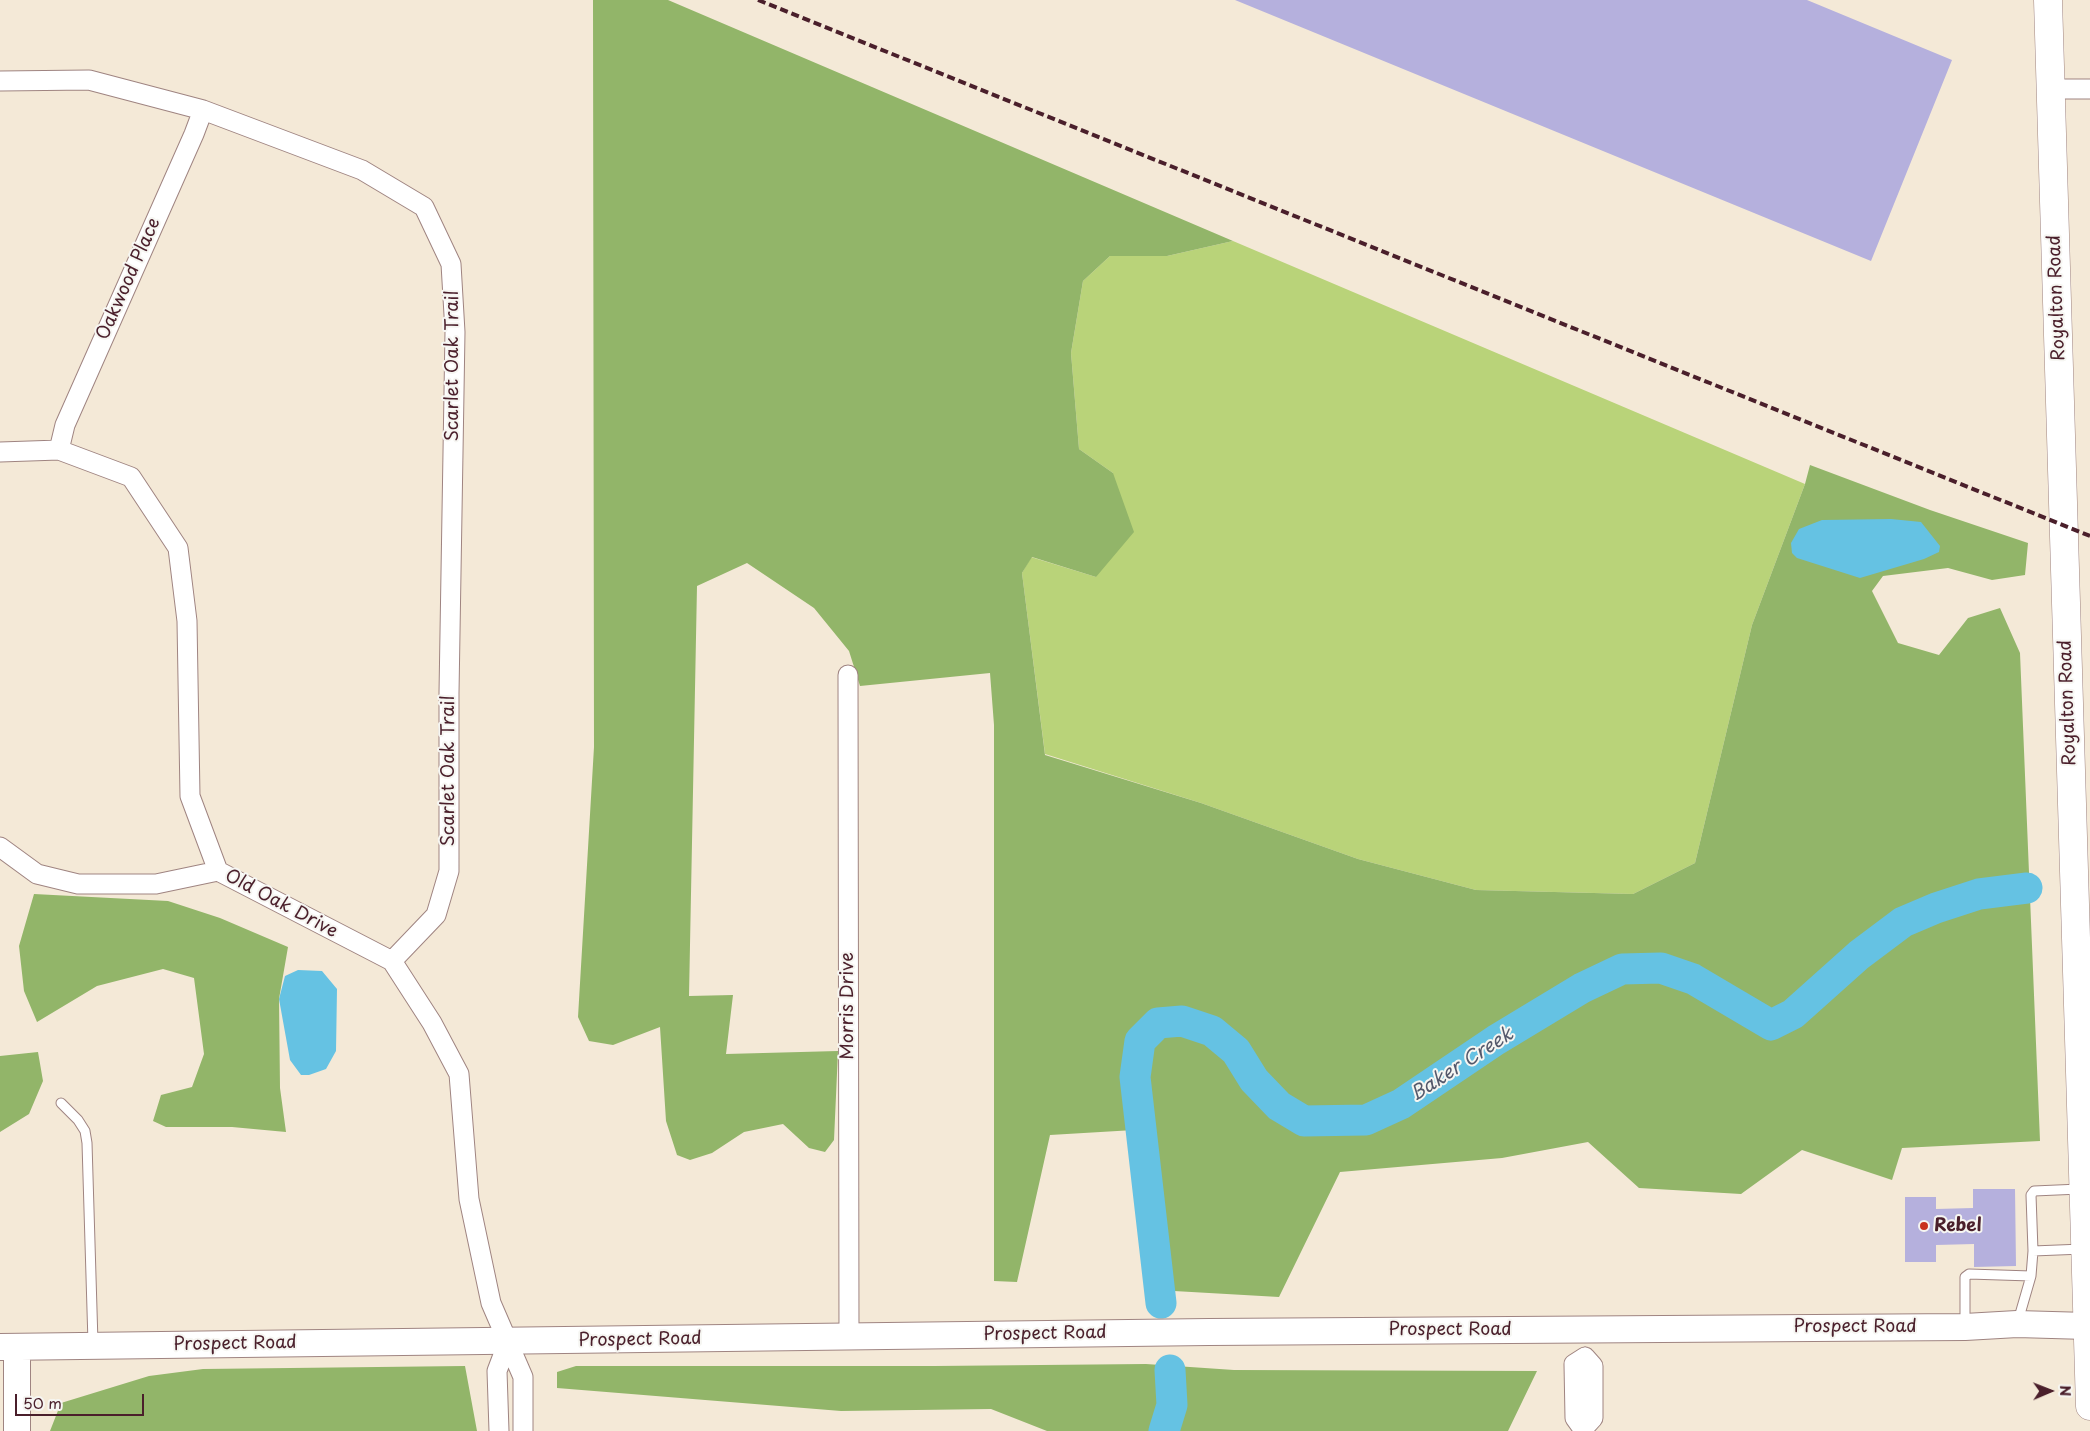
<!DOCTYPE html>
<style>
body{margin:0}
#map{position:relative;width:2090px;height:1431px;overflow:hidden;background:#f4e9d7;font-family:"Playpen Sans",sans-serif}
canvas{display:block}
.north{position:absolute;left:2025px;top:1366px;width:50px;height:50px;-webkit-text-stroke:4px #f6f6f2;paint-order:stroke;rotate:89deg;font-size:14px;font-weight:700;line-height:20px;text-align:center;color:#4a1f2b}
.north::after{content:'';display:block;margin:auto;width:18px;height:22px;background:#4a1f2b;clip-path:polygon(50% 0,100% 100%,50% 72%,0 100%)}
.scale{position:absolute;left:15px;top:1394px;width:129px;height:22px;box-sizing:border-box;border:2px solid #4a1f2b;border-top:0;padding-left:6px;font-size:15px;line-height:18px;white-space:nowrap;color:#4a1f2b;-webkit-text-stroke:4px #f6f6f2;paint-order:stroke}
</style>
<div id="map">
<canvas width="2090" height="1431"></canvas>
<div class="north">N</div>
<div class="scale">50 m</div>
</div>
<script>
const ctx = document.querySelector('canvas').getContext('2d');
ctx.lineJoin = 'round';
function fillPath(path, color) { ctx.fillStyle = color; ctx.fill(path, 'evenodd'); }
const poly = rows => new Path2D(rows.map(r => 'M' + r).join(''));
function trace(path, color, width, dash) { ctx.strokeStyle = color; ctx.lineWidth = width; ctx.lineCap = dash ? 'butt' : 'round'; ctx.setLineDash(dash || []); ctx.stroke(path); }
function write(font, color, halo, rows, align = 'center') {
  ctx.font = font + ' "Playpen Sans",sans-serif'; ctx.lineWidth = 4; ctx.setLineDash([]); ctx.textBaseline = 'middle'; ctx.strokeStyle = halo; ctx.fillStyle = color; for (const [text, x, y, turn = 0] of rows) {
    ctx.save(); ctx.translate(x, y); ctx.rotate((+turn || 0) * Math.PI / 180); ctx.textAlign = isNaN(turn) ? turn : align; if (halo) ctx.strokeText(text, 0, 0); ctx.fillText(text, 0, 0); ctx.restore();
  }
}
fillPath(poly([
 [1233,241,1805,484,1752,625,1695,863,1633,894,1476,890,1358,859,1201,803,1045,754,1022,573,1031,557,1096,577,1113,473,1079,449,1071,353,1083,281,1110,256,1167,256]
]), '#b9d379');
fillPath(poly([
 [593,0,668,0,1233,241,1167,256,1110,256,1083,281,1071,353,1079,449,1113,473,1134,532,1096,577,1032,557,1022,573,1045,755,1201,803,1358,859,1476,890,1633,894,1695,863,1752,625,1805,484,1810,465,1930,510,2028,543,2025,575,1992,580,1948,568,1883,576,1872,591,1898,643,1939,655,1968,618,2000,608,2020,653,2040,1141,1902,1148,1892,1180,1802,1150,1741,1194,1639,1188,1588,1142,1502,1158,1340,1172,1279,1297,1174,1291,1151,1129,1050,1135,1017,1282,994,1281,994,725,990,673,860,686,849,651,814,608,747,563,697,586,689,996,733,995,726,1054,838,1051,834,1140,825,1152,809,1148,783,1124,744,1132,712,1153,690,1160,677,1155,666,1121,660,1027,613,1045,589,1041,578,1017,594,747],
 [34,894,168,901,220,918,288,947,279,999,280,1088,286,1132,232,1127,166,1127,153,1121,161,1095,192,1087,204,1054,194,978,163,969,97,986,37,1022,24,991,19,946],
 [38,1052,43,1081,29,1114,0,1132,0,1056],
 [1146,1364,1234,1370,1537,1371,1508,1431,1047,1431,991,1409,841,1411,557,1388,557,1372,576,1366,935,1366],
 [465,1366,477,1431,50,1431,61,1403,149,1376,203,1369]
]), '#92b569');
fillPath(poly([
 [1891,519,1921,522,1940,546,1939,552,1924,559,1860,578,1797,558,1792,553,1791,543,1799,529,1822,520],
 [298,970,322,971,337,989,336,1051,326,1069,309,1075,301,1075,290,1060,279,999,285,976]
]), '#65c2e3');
trace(poly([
 [1161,1303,1135,1077,1140,1041,1158,1023,1182,1021,1212,1031,1236,1051,1254,1080,1279,1106,1304,1121,1366,1120,1401,1104,1496,1040,1582,988,1622,969,1661,968,1693,979,1771,1025,1793,1014,1859,955,1903,922,1936,908,1979,894,2027,888],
 [1164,1431,1172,1405,1170,1370]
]), '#65c2e3', 31);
fillPath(poly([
 [1235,0,1807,0,1952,60,1871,261],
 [1973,1189,2015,1189,2016,1266,1974,1267,1974,1244,1936,1245,1936,1262,1905,1262,1905,1197,1936,1197,1936,1209,1973,1208]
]), '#b5b0dd');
const lane = poly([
 [61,1103,78,1120,85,1131,87,1143,93,1343],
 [2080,1189,2034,1191,2031,1195,2033,1251,2083,1249],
 [2018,1321,2031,1276],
 [1965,1325,1965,1277,1969,1274,2031,1276,2033,1251]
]);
const street = poly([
 [0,81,89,80,203,110,362,170,424,207,451,264,455,332,449,693,449,871,436,915,392,961],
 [2051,89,2090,89],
 [59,450,65,425,194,134,203,110],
 [0,452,59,450,131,477,178,548,187,621,190,796,218,871,392,961,432,1023,459,1074,469,1199,491,1303,523,1377,523,1431],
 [848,675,849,1337],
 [0,847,37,874,78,884,156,884,218,871],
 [1585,1357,1593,1366,1593,1418,1583,1429,1575,1418,1574,1364,1585,1357],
 [499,1431,497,1371,508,1342]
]);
const secondary = poly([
 [0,1347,1209,1332,1965,1327,2017,1324,2087,1326],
 [17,1431,17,1347]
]);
const primary = poly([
 [2048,0,2090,1406]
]);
trace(lane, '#9f8481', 11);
trace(street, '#9f8481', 21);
trace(secondary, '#9f8481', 28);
trace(primary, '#9f8481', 29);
trace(lane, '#fff', 9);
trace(street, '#fff', 19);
trace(secondary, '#fff', 26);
trace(primary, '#fff', 28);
trace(poly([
 [758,0,2090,536]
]), '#4a1f2b', 4, [8, 4]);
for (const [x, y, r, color] of [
 [1924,1226,5,"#c8321e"]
]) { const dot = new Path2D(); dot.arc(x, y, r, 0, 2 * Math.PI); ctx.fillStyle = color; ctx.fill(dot); trace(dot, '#f6f6f2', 2); }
write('18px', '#4a1f2b', '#f6f6f2', [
 ["Oakwood Place",129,279,-66],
 ["Royalton Road",2057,298,-92],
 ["Scarlet Oak Trail",453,366,-90],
 ["Royalton Road",2068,703,-92],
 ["Scarlet Oak Trail",449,771,-90],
 ["Old Oak Drive",281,904,28],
 ["Morris Drive",848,1006,-90],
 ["Prospect Road",1855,1327],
 ["Prospect Road",1450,1330],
 ["Prospect Road",1045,1334,-1],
 ["Prospect Road",640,1340,-1],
 ["Prospect Road",235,1344,-1]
]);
write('bold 18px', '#4a1f2b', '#f6f6f2', [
 ["Rebel",1934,1226]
], 'left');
write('italic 19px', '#53586b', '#f6f6f2', [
 ["Baker Creek",1462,1065,-33]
]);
</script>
